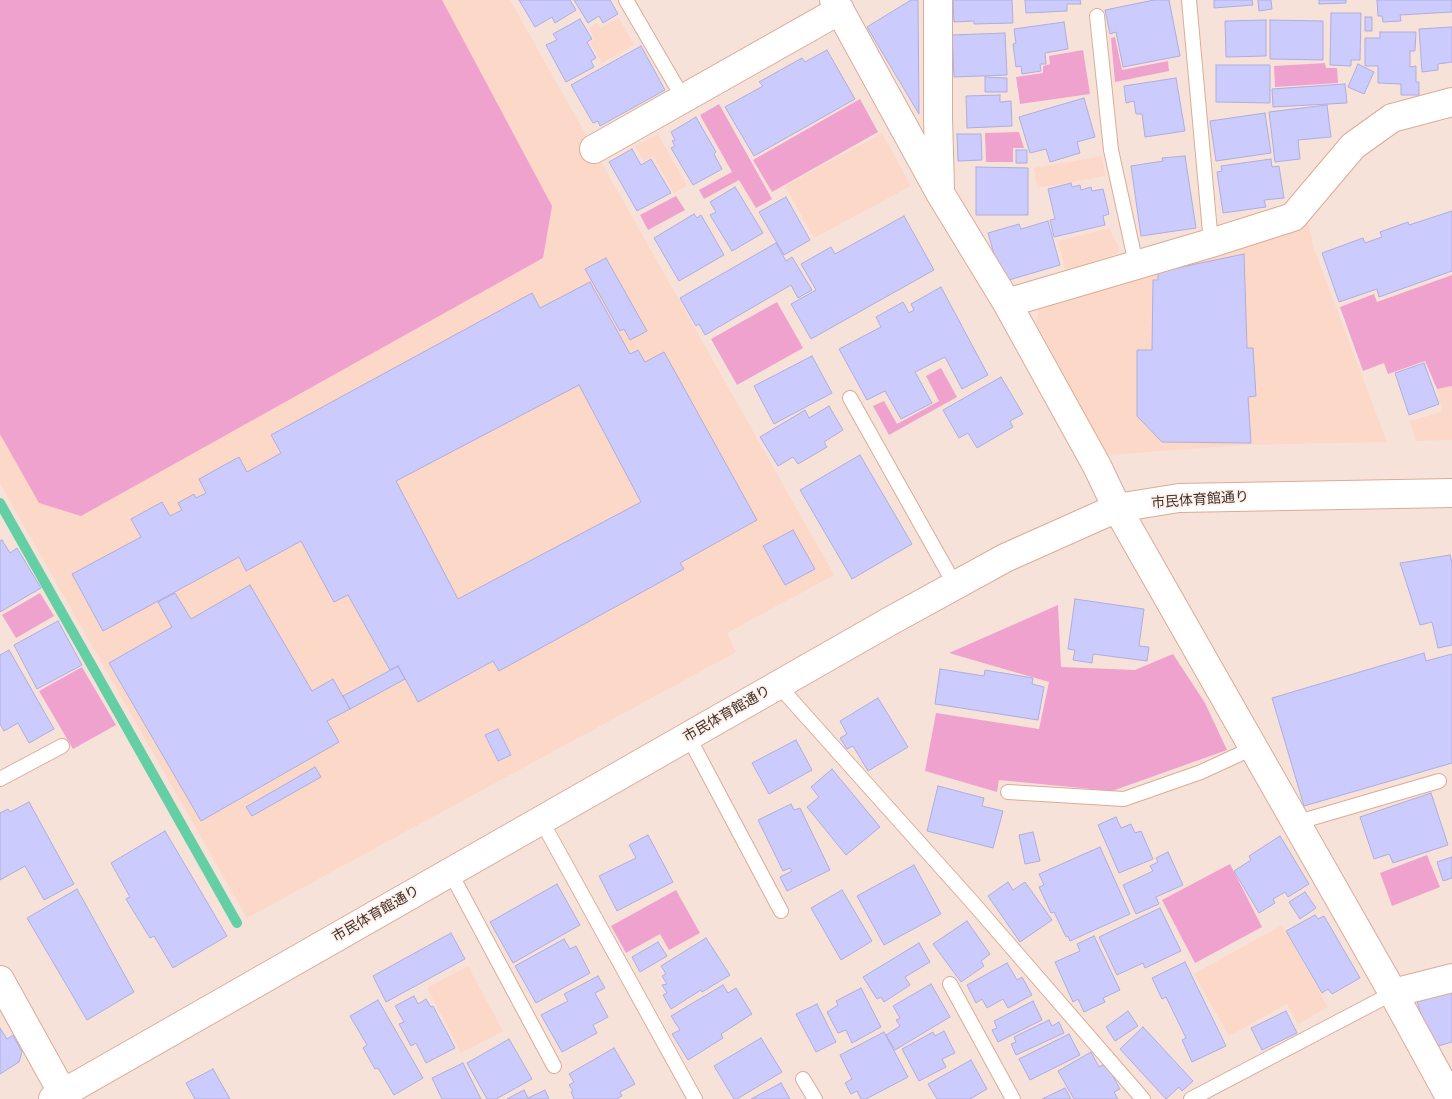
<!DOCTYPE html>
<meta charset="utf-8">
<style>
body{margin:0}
canvas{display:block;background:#f7e2d9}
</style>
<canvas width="1452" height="1099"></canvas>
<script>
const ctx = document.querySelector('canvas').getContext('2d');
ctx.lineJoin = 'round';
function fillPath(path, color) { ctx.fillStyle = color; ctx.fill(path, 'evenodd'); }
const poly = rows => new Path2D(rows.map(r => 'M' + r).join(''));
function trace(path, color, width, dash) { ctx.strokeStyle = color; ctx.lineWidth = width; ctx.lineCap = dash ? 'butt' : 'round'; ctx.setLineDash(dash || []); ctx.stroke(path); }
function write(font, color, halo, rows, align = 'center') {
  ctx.font = font + ' Figtree,"Noto Sans JP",sans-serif'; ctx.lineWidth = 4; ctx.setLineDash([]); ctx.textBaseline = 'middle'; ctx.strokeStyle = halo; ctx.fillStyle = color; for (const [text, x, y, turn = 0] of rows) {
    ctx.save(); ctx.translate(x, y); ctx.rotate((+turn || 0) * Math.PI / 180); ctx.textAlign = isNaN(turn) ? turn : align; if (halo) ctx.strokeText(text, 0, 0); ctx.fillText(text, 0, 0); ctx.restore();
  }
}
fillPath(poly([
 [0,0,510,0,834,575,727,633,736,652,247,918,0,484],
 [619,18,634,45,602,63,590,43,595,39,589,28,597,23,600,28],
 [882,133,911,186,814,238,785,186],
 [658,134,687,186,674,193,653,156,644,161,635,146],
 [1102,156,1105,176,1037,188,1034,168],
 [1307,218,1314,249,1387,442,1245,445,1106,455,1036,323,1039,309],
 [1109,228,1119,247,1118,253,1066,271,1058,241],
 [1452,386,1452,440,1416,441,1410,421,1442,412,1437,389],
 [1282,925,1328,1007,1298,1024,1287,1004,1229,1036,1194,974],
 [468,966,503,1031,461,1053,427,988]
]), '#fcd8c8');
fillPath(poly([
 [0,0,442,0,552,206,543,258,81,516,39,503,0,434],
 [1115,37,1122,70,1168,61,1169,71,1115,82,1111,38],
 [1083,50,1090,94,1020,104,1016,77,1043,73,1043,66,1050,64,1049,56],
 [1325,63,1326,68,1337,68,1338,83,1275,87,1274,66],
 [860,99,878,132,772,192,753,160],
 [719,104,772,199,756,208,739,180,704,199,699,190,732,172,700,115],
 [1019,132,1024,148,1013,148,1013,162,986,162,985,133],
 [676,196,685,210,648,230,640,215],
 [1452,275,1452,386,1437,389,1425,361,1388,374,1384,363,1363,371,1340,307,1374,294,1377,302],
 [777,302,803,348,737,385,711,339],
 [941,368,957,397,889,435,873,406,884,401,897,424,939,401,926,376],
 [40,593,54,616,16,638,2,615],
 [1058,605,1061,667,1135,670,1173,654,1205,703,1227,750,1112,791,999,780,997,792,925,771,936,713,1039,729,1049,682,949,653],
 [82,667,116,725,73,749,39,691],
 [1427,855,1440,887,1392,906,1380,873],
 [1230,864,1262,927,1195,963,1162,900],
 [676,890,700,933,669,950,660,934,626,953,611,926]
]), '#f0a2ce');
trace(poly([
 [0,503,237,923]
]), '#64cfa4', 10);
const building = poly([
 [519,0,570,0,576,10,555,23,552,17,535,27,519,0],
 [574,0,610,0,618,14,603,23,599,16,588,23,574,0],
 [911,0,918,0,919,114,867,27,911,0],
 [953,0,1012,0,1013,23,974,24,974,21,954,22,953,0],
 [1025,0,1080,0,1081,4,1067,4,1067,11,1026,13,1025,0],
 [1154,0,1169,0,1180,56,1123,67,1116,32,1110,34,1105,10,1154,0],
 [1214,0,1252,0,1253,5,1214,8,1214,0],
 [1258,0,1271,0,1272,9,1259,11,1258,0],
 [1319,0,1346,0,1346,3,1319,4,1319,0],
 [1377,0,1452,0,1452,12,1400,15,1401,21,1383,22,1382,16,1378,16,1377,0],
 [1331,13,1361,13,1360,60,1351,60,1351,66,1330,65,1331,13],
 [1365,17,1372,17,1372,31,1365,31,1365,17],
 [580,19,592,39,587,42,596,58,591,61,594,67,566,82,546,45,557,40,553,34,580,19],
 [1266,20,1266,56,1226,57,1225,21,1266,20],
 [1270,20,1323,21,1323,60,1270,59,1270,20],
 [1064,22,1068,49,1045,53,1046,64,1040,64,1041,71,1022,74,1021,66,1016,67,1013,44,1016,43,1014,29,1064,22],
 [1452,27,1452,62,1438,64,1438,70,1422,72,1419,29,1452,27],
 [1380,32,1416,32,1415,51,1410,51,1410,67,1416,66,1416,82,1419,82,1419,95,1401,95,1401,84,1378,83,1378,66,1365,66,1365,38,1380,38,1380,32],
 [1005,33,1007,75,954,77,952,35,1005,33],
 [641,46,665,90,600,126,598,121,593,123,571,85,641,46],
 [827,50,855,99,754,156,725,107,763,86,759,82,802,58,805,62,827,50],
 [1358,64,1374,72,1364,94,1348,87,1358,64],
 [1216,65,1270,65,1270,103,1216,102,1216,65],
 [985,77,1007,78,1007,92,985,92,985,77],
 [1176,78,1185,131,1145,137,1142,114,1136,114,1134,101,1126,103,1124,86,1176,78],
 [1345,84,1347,103,1273,107,1272,89,1345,84],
 [1000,95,1000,102,1011,101,1012,126,967,128,966,96,1000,95],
 [1084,98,1095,137,1077,142,1080,153,1050,162,1046,149,1030,153,1019,117,1084,98],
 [1327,105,1331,137,1298,140,1300,159,1275,162,1269,112,1327,105],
 [1265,113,1271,153,1216,161,1210,121,1265,113],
 [696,117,716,152,714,154,722,169,693,185,671,148,675,146,672,141,675,140,671,132,696,117],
 [957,134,981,134,982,160,958,161,957,134],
 [632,149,641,165,651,159,671,193,637,211,609,162,632,149],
 [1016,150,1027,150,1027,163,1016,163,1016,150],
 [1185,156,1196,228,1141,236,1131,166,1163,161,1162,158,1185,156],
 [1271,159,1272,167,1279,166,1284,198,1264,200,1266,207,1223,213,1217,172,1222,171,1221,166,1271,159],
 [976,167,1028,168,1028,215,976,215,976,167],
 [1071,183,1072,187,1080,185,1081,190,1091,187,1092,191,1103,189,1109,214,1103,216,1105,225,1054,237,1050,220,1055,219,1048,189,1071,183],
 [735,187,763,233,732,251,710,215,716,212,710,202,735,187],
 [786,197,810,240,784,255,759,212,786,197],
 [1452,211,1452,271,1379,297,1377,289,1339,302,1322,253,1363,238,1365,243,1382,237,1380,232,1408,222,1409,225,1452,211],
 [694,214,697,218,701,215,724,255,679,281,654,238,694,214],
 [904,216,934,270,811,339,791,304,816,290,801,264,831,247,835,254,904,216],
 [1048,221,1060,265,1002,282,988,233,1019,224,1021,229,1048,221],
 [776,243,786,261,792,257,812,290,798,298,791,285,705,335,699,324,696,326,680,298,776,243],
 [1244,254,1247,348,1253,348,1256,396,1248,397,1251,443,1162,442,1137,416,1137,350,1152,350,1153,280,1158,280,1158,272,1244,254],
 [606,258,647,331,630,340,624,329,620,331,585,269,606,258],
 [590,282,630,354,638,350,645,362,664,352,757,520,680,563,684,569,499,671,493,661,418,702,398,666,390,670,348,595,334,602,301,541,246,571,239,557,103,631,72,574,141,537,131,519,162,502,170,516,182,510,178,503,194,494,196,498,206,493,199,479,239,457,247,472,281,453,271,435,532,293,540,308,590,282],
 [579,385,641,502,458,599,396,481,579,385],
 [941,287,988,375,962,389,945,357,915,372,932,403,901,419,885,391,867,400,839,349,881,327,876,317,903,302,909,313,914,310,911,304,941,287],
 [812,356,832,393,774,424,754,386,812,356],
 [1424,363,1439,404,1409,415,1395,373,1424,363],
 [1001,377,1023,414,1010,421,1013,427,977,448,968,433,959,438,943,410,1001,377],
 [829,406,843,430,824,442,827,447,798,464,793,457,778,466,760,437,805,410,809,418,829,406],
 [860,455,912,544,852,579,800,490,860,455],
 [793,530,815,569,785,585,763,546,793,530],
 [2,540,10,553,17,548,41,588,0,612,0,541,2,540],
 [1450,555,1452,563,1452,645,1438,648,1432,622,1420,625,1400,563,1450,555],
 [250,585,312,691,333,679,350,709,327,721,339,742,201,821,109,663,172,627,158,602,175,593,191,619,250,585],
 [1075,599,1144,609,1139,646,1149,647,1147,661,1093,654,1092,663,1073,660,1075,650,1068,649,1075,599],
 [58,621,82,665,37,689,14,645,58,621],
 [9,650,54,729,29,743,18,723,4,731,0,724,0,655,9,650],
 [1424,653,1426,661,1452,654,1452,763,1304,806,1272,698,1424,653],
 [398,666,405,679,350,709,343,696,398,666],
 [940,669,984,676,985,670,1033,678,1032,684,1044,687,1038,720,935,704,940,669],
 [878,698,908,747,868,771,853,746,847,749,840,738,847,734,840,721,878,698],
 [498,729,511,755,498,761,485,735,498,729],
 [796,740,812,770,769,794,752,763,796,740],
 [315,767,321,777,252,816,246,807,315,767],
 [832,769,880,827,846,855,807,807,819,797,811,787,832,769],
 [938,786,984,798,982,806,1003,811,993,848,927,831,938,786],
 [1431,793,1448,845,1393,863,1389,854,1374,859,1360,817,1431,793],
 [29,802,74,884,44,900,25,866,0,880,0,813,8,809,10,812,29,802],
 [791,804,794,810,800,808,830,870,787,891,780,877,792,871,790,868,783,871,758,820,791,804],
 [1116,817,1121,828,1131,824,1135,833,1141,831,1153,859,1119,873,1098,825,1116,817],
 [165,831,227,936,173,968,154,936,150,938,126,899,130,897,111,863,165,831],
 [1033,832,1040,861,1025,864,1019,835,1033,832],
 [648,835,673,882,617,911,599,876,636,858,629,845,648,835],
 [1280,836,1309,884,1288,897,1285,892,1273,899,1275,903,1259,913,1234,871,1251,860,1249,856,1280,836],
 [1100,847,1130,914,1070,941,1068,936,1066,937,1054,912,1051,913,1039,887,1044,885,1039,874,1100,847],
 [1168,852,1183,885,1156,897,1159,904,1136,914,1123,885,1153,871,1150,866,1158,862,1156,858,1168,852],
 [1452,857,1452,878,1443,881,1437,862,1452,857],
 [914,865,941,914,884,945,857,896,914,865],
 [1008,882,1013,890,1025,882,1052,920,1020,942,988,896,1008,882],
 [557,884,580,925,513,963,490,922,557,884],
 [77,889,134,992,87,1020,27,918,77,889],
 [842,890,872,941,841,960,811,908,842,890],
 [1305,892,1316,908,1300,919,1289,902,1305,892],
 [1160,908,1181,951,1145,968,1143,963,1117,975,1099,937,1160,908],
 [1315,915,1318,919,1324,916,1360,978,1332,994,1328,989,1322,993,1286,931,1315,915],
 [967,921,990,954,981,961,984,966,961,982,933,944,967,921],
 [451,933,465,959,386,1002,373,976,451,933],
 [1094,936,1120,990,1103,998,1105,1002,1084,1012,1078,999,1073,1002,1055,962,1080,951,1077,944,1094,936],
 [706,938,730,975,702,992,701,990,671,1009,663,995,667,993,662,985,667,984,662,976,666,974,661,966,706,938],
 [564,939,570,949,576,946,590,973,536,1003,515,966,564,939],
 [658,942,667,956,640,972,632,957,658,942],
 [919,943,930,962,905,977,910,985,884,1002,881,997,877,999,863,977,919,943],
 [1185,962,1226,1046,1192,1062,1182,1040,1186,1038,1166,997,1162,999,1152,978,1185,962],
 [1007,963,1017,980,1022,977,1032,995,1008,1008,1003,999,987,1008,982,999,976,1003,967,985,1007,963],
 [598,976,605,988,595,993,608,1017,593,1025,597,1033,562,1052,541,1015,568,1001,564,994,598,976],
 [931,984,950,1017,895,1050,886,1035,900,1026,896,1020,900,1018,893,1006,931,984],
 [723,985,728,993,736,988,752,1014,721,1034,723,1038,688,1060,672,1034,680,1030,671,1016,723,985],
 [1452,987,1452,1042,1431,1048,1416,998,1452,987],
 [861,988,881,1027,852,1043,846,1030,838,1033,827,1012,838,1005,836,1001,861,988],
 [414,996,418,1004,426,999,431,1007,433,1006,455,1048,426,1063,416,1043,411,1046,399,1024,404,1022,395,1006,414,996],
 [378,1000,423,1078,394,1095,378,1068,375,1069,363,1048,367,1045,350,1016,378,1000],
 [1033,1001,1042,1020,998,1042,992,1030,997,1028,994,1021,1033,1001],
 [817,1004,836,1042,816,1052,796,1014,817,1004],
 [1128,1011,1138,1026,1115,1041,1106,1027,1128,1011],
 [1286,1011,1297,1033,1262,1050,1251,1028,1286,1011],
 [1049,1020,1052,1026,1059,1022,1064,1033,1016,1055,1011,1044,1016,1042,1014,1037,1049,1020],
 [1143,1027,1193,1081,1182,1091,1179,1087,1166,1099,1120,1049,1143,1027],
 [0,1028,7,1039,13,1035,22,1052,19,1062,0,1074,0,1028],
 [944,1031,955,1053,942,1059,946,1067,919,1081,902,1049,933,1032,935,1036,944,1031],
 [884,1032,908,1077,866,1099,861,1099,857,1091,851,1094,845,1083,852,1079,840,1055,884,1032],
 [1069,1034,1080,1055,1030,1080,1019,1059,1069,1034],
 [761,1038,782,1072,737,1099,734,1099,714,1066,761,1038],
 [509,1039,532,1079,496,1099,487,1099,467,1063,509,1039],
 [614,1048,635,1084,620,1092,622,1096,616,1099,574,1099,571,1092,573,1091,569,1085,574,1082,569,1074,614,1048],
 [1091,1052,1099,1067,1106,1063,1120,1089,1114,1092,1118,1099,1074,1099,1058,1071,1091,1052],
 [971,1060,987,1089,970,1099,937,1099,928,1084,971,1060],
 [463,1063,481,1099,442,1099,432,1078,463,1063],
 [213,1069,230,1099,195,1099,186,1083,213,1069],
 [781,1083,790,1099,751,1099,781,1083],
 [1065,1088,1071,1099,1042,1099,1065,1088],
 [524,1090,528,1098,545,1090,549,1099,507,1099,524,1090]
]);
fillPath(building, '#cbcbfe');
trace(building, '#aeaddc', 1);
const service = poly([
 [626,0,683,98],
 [1189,0,1211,243],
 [1097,16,1111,150,1136,264],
 [850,398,955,585],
 [778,685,974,904,1143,1099],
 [688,736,781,911],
 [0,779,62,746],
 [1008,792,1124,799,1201,772,1253,748],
 [541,820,695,1099],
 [1295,823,1439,781],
 [450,872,554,1066],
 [950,984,1013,1099],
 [803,1079,815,1099],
 [1191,1099,1393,993]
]);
const minor = poly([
 [834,0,940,193,1007,303,1097,466,1117,508,1393,993,1451,1099],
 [938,0,938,118,940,188],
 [594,149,840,10],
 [1007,303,1211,243,1293,217,1353,146,1392,118,1452,102],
 [0,980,66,1099],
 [1393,993,1452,978]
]);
const tertiary = poly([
 [53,1099,892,620,1005,558,1117,508,1179,498,1452,493]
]);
trace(service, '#dcab95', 16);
trace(minor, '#dcab95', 30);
trace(tertiary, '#dcab95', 30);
trace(service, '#fff', 14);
trace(minor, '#fff', 28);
trace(tertiary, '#fff', 28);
write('14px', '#422e26', '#fdf2ed', [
 ["市民体育館通り",1200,500,-4],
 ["市民体育館通り",727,714,-30],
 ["市民体育館通り",376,914,-30]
]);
</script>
